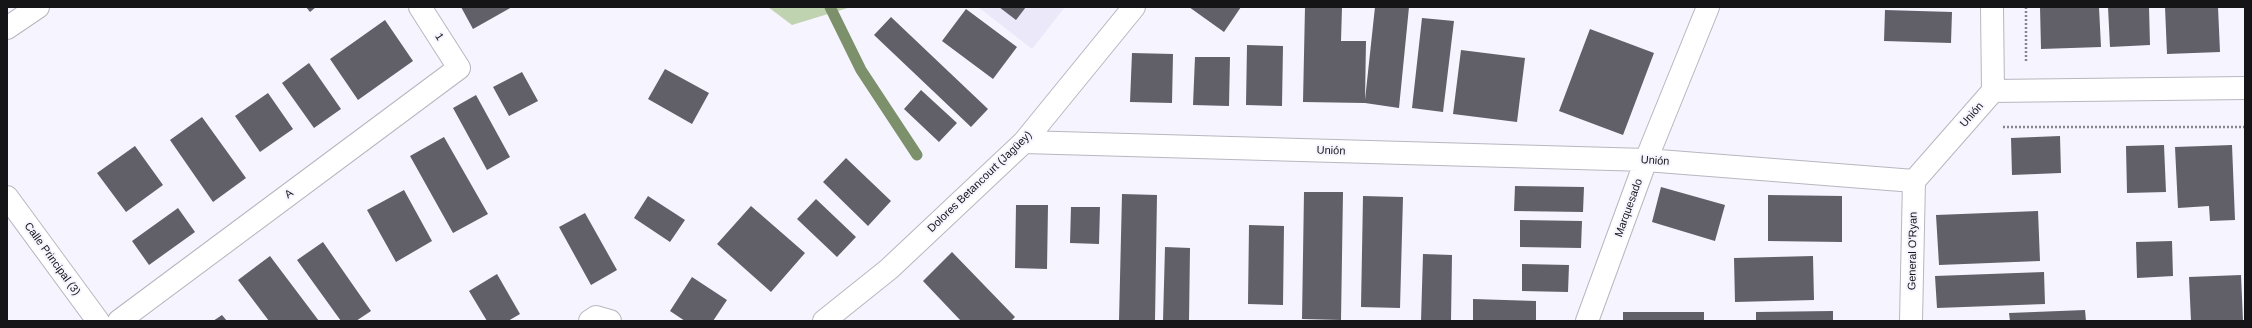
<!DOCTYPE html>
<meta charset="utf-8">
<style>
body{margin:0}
#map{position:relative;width:2252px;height:328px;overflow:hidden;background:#f6f4fe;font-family:Arial,sans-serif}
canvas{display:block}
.frame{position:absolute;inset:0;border:8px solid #151518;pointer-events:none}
</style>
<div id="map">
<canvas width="2252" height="328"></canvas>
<div class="frame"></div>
</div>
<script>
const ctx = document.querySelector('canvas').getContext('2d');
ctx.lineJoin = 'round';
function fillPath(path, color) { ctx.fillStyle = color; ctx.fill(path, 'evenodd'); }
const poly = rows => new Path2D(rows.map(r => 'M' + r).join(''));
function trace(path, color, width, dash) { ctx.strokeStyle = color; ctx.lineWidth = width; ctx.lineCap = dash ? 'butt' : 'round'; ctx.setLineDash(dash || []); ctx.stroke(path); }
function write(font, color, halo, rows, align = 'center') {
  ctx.font = font + ' Arial,sans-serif'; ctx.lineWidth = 4; ctx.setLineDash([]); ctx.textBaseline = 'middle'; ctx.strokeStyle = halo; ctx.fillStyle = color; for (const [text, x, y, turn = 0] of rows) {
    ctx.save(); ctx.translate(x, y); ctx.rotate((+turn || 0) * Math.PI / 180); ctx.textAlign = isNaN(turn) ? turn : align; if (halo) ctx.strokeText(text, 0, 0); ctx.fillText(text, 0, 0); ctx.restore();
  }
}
fillPath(poly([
 [978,7,1065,7,1032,49]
]), '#ebe8f9');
fillPath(poly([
 [768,7,851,7,792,25]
]), '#c0d3b1');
trace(poly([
 [830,7,861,70,917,155]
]), '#7d906c', 11);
fillPath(poly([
 [306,7,316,7,310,12],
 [461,7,512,7,473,29],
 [999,7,1026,7,1016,20],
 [1189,7,1241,7,1224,32],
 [1305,7,1342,7,1341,41,1366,41,1365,100,1375,7,1409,7,1399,108,1365,103,1303,102],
 [2040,7,2099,7,2101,47,2041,49],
 [2108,7,2149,7,2150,45,2110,47],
 [2165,7,2218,7,2220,52,2167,54],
 [966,9,1017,47,993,79,942,41],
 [1885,10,1952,12,1951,43,1884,41],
 [891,17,988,109,971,127,874,35],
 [1422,18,1454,21,1443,112,1412,108],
 [385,20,413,61,358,100,330,59],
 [1590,29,1654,53,1623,135,1559,111],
 [1247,45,1283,46,1282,106,1246,105],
 [1461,50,1525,58,1517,122,1453,114],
 [1132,53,1173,54,1172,103,1130,102],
 [1195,57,1230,57,1229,106,1193,105],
 [309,63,341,109,314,128,282,83],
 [665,69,709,93,692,124,648,99],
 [522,72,538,101,509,116,493,87],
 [921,90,957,123,939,142,904,109],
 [268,93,293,129,260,152,235,116],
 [476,95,510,157,487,170,453,108],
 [202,117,246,178,213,202,170,140],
 [2060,136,2061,173,2012,175,2011,138],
 [444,137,488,214,453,233,410,156],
 [2164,145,2166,192,2127,193,2126,146],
 [2232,145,2235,220,2210,221,2209,206,2178,208,2175,147],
 [135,146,163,185,126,212,97,173],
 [846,158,891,201,868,226,823,182],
 [1515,186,1584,187,1583,212,1514,211],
 [1661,187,1725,205,1715,241,1652,222],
 [404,190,432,241,396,262,367,210],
 [1304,192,1343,192,1341,320,1302,319],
 [1122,194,1157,195,1155,321,1119,321],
 [1768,195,1842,196,1842,242,1768,241],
 [648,196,685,220,670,242,634,218],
 [1363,196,1403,197,1400,308,1361,307],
 [816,199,856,237,837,257,797,219],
 [1016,205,1048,205,1047,269,1015,268],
 [751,206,805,253,771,292,717,244],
 [1071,207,1100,207,1099,244,1070,243],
 [178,208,195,232,149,265,132,241],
 [2038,211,2040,261,1939,265,1936,215],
 [585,213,617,270,591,285,559,227],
 [1520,220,1582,221,1581,248,1520,247],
 [1249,225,1284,226,1283,305,1248,304],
 [2172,241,2173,276,2137,278,2136,242],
 [323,242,371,311,356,321,341,321,297,260],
 [1165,247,1190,248,1189,321,1163,321],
 [952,252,1015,317,1011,321,961,321,923,281],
 [1423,254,1452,255,1451,321,1421,321],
 [270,256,319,321,269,321,238,280],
 [1813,256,1814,300,1735,302,1734,258],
 [1522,264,1569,265,1568,292,1522,291],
 [2044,272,2045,304,1937,308,1935,276],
 [497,274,520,314,508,321,487,321,469,291],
 [2241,275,2243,321,2191,321,2189,277],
 [692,277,727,300,713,321,685,321,670,311],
 [1473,299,1536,301,1536,321,1473,321],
 [2085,310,2086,321,2010,321,2009,313],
 [1833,311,1833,321,1756,321,1756,312],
 [1623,312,1704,312,1704,321,1623,321],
 [222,315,227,321,213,321]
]), '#615f67');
const minor = poly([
 [1992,7,1993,91],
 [7,28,38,7],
 [1024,142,1646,160,1914,181],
 [1914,181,1993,91,2245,88],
 [7,197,98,321],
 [119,321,459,68,420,7],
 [590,321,596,317,610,321],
 [824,321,889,269,1024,142,1134,7],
 [1587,321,1646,160,1708,7],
 [1911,321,1914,181]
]);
trace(minor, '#b8b6bf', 24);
trace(poly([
 [2026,7,2026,61],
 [2003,127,2245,127]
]), '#87868c', 2.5, [2, 2]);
trace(minor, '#fff', 22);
write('11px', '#151518', '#f6f4fe', [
 ["1",439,37,57],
 ["Unión",1972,115,-49],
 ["Unión",1331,151,2],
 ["Unión",1655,161,4],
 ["Dolores Betancourt (Jagüey)",980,182,-44],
 ["A",289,194,-37],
 ["Marquesado",1629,208,-70],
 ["General O'Ryan",1913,251,-89],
 ["Calle Principal (3)",52,259,54]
]);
</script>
